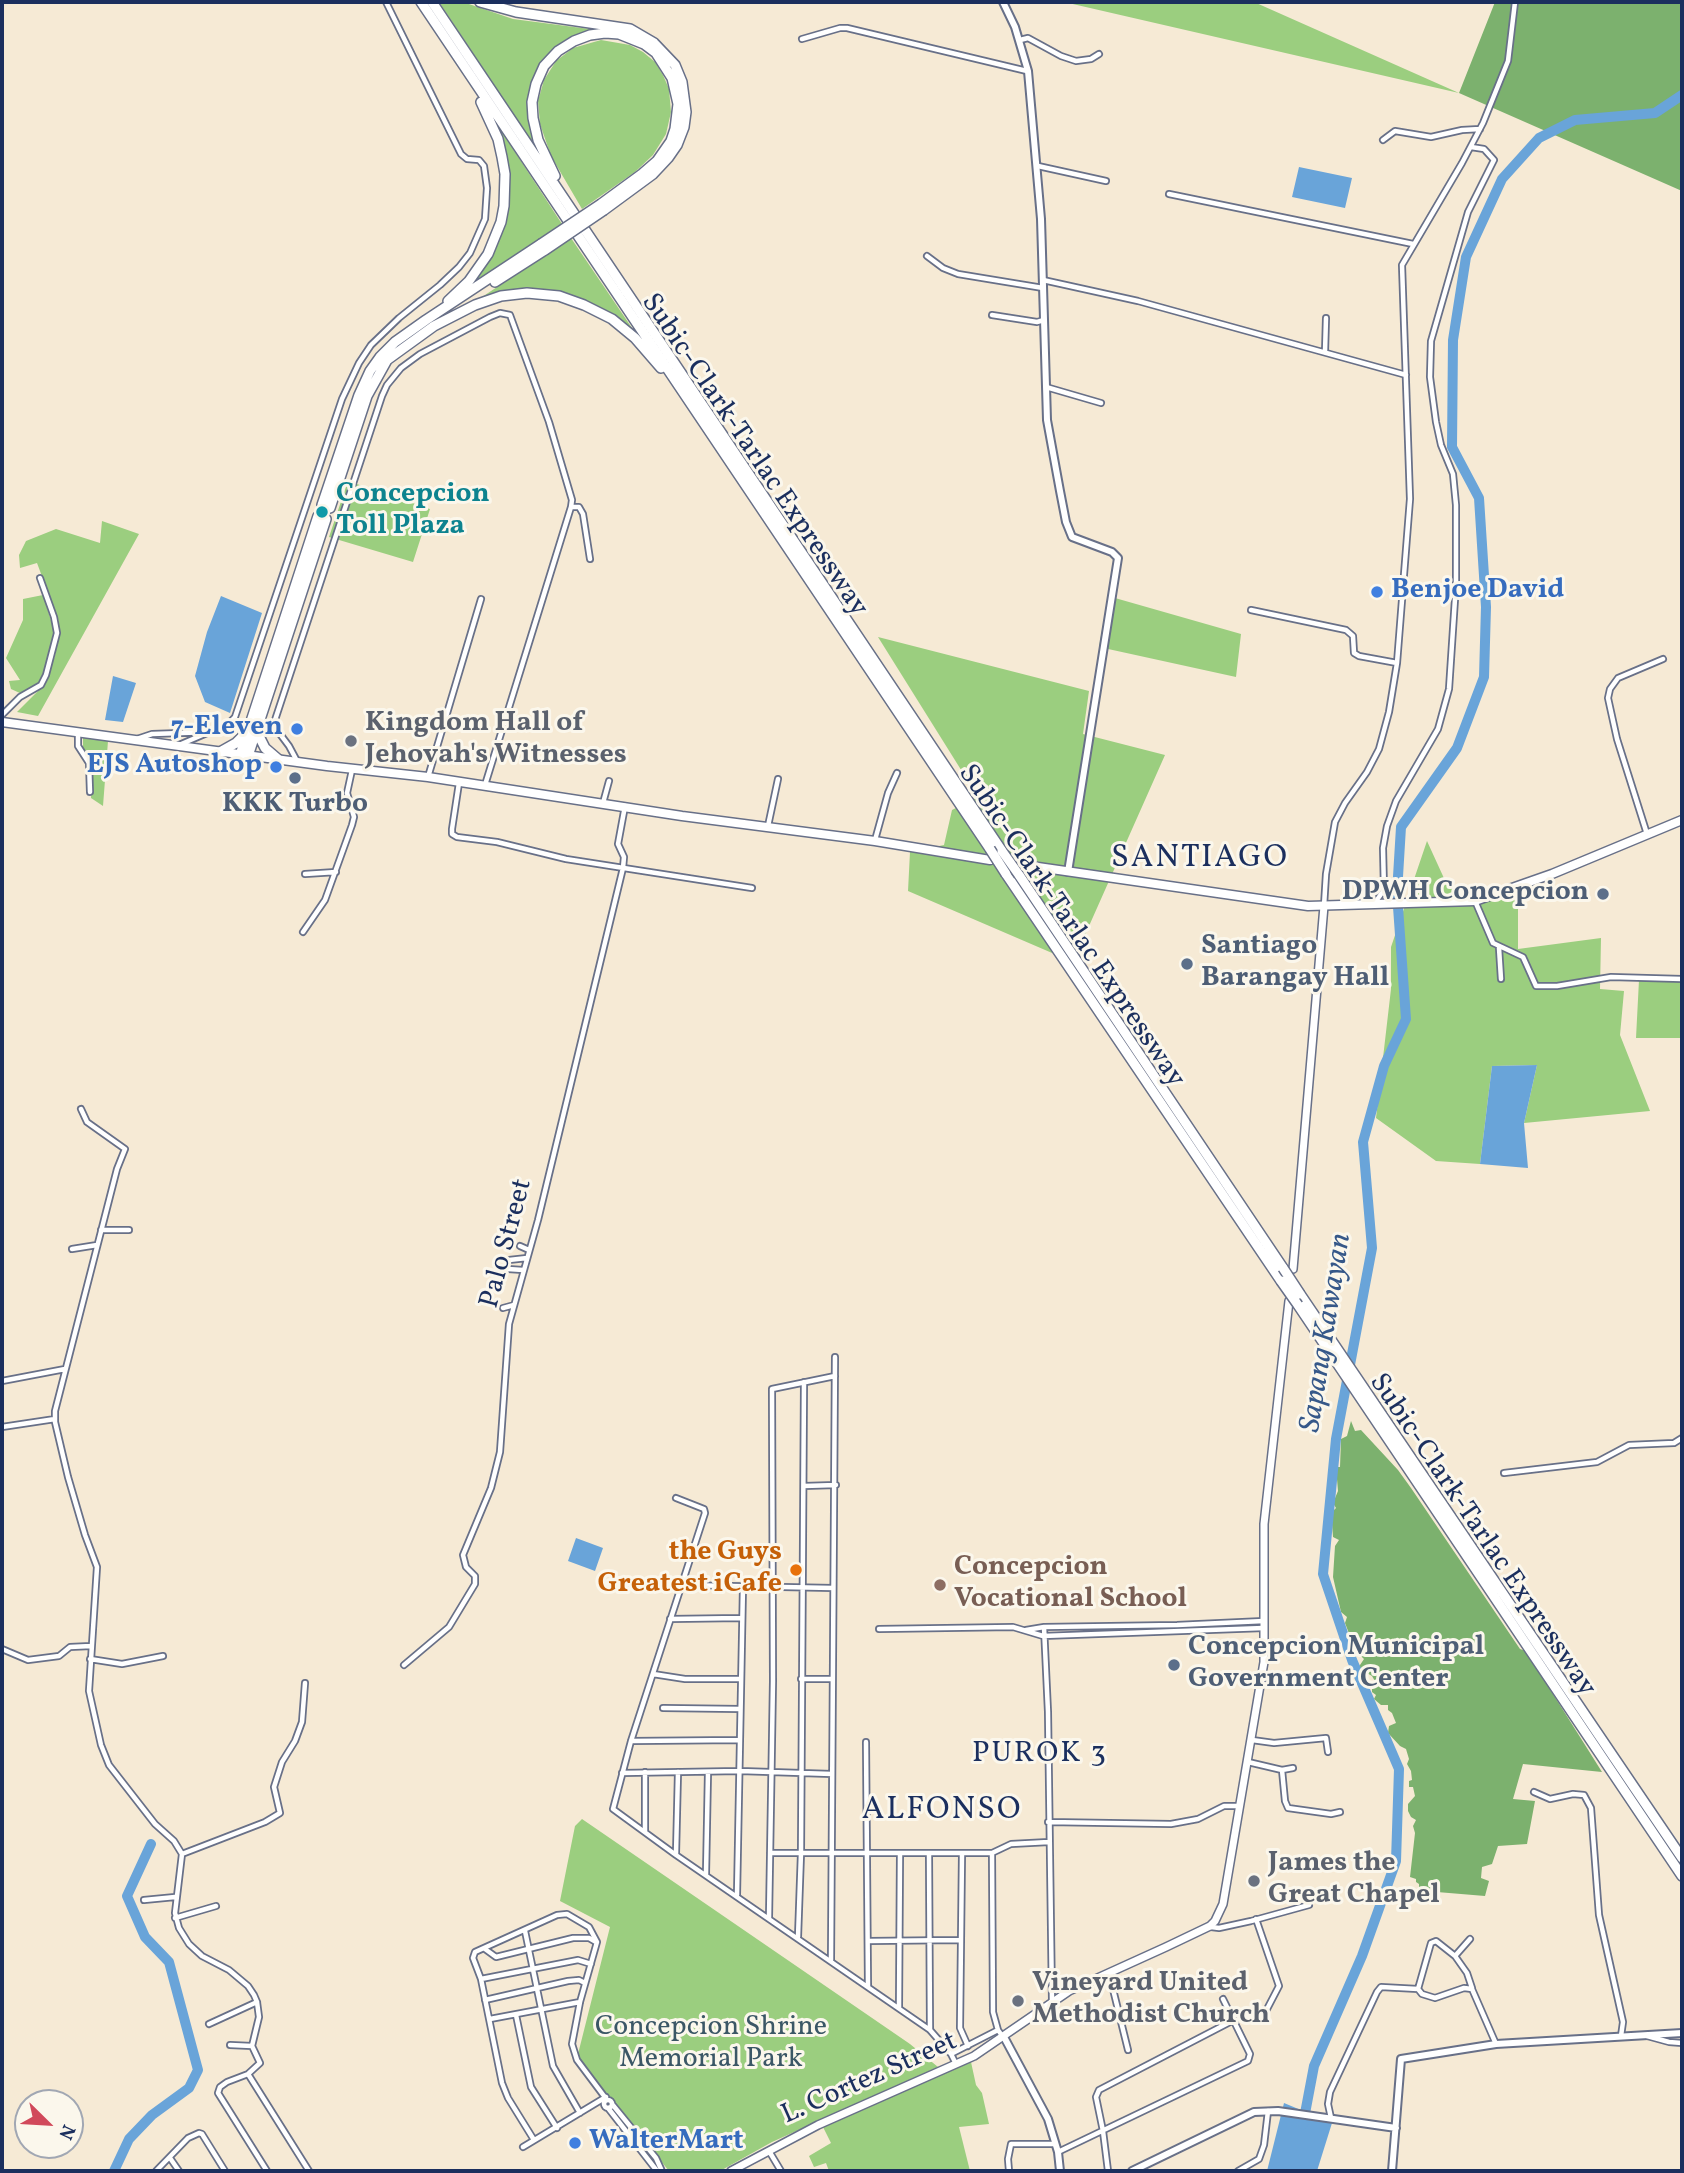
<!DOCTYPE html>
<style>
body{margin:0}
#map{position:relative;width:1684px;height:2173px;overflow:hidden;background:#f6ead5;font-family:Vollkorn,serif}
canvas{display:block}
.frame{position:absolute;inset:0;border:4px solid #1b2f5e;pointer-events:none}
.north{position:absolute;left:14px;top:2089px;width:70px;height:70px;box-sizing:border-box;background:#fbf7ec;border:2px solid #a1a7b3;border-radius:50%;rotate:114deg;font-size:19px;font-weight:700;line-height:28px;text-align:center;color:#1b2f5e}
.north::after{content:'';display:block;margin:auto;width:24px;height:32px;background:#d1495b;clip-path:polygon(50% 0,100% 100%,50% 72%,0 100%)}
</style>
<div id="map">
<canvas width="1684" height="2173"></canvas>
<div class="frame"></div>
<div class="north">N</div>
</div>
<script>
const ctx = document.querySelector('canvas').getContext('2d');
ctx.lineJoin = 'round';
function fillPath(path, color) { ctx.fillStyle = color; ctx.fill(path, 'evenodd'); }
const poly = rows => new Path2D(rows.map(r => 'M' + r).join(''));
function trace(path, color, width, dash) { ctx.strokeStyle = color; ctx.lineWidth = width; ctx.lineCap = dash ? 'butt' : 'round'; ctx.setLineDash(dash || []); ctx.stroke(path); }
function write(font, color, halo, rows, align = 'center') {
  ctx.font = font + ' Vollkorn,serif'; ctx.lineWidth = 6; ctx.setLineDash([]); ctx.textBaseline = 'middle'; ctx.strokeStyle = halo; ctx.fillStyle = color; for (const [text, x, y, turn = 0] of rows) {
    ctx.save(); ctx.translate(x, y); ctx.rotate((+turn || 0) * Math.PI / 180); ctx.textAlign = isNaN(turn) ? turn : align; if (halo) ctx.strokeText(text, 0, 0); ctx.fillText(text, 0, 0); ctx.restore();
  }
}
fillPath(poly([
 [439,2,463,2,513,19,597,30,578,35,557,46,537,68,529,93,528,107,534,145],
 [1064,2,1254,2,1459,93],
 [601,40,630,45,643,52,655,62,663,75,669,89,671,112,666,134,653,155,635,172,582,209,551,156,540,124,538,101,544,80,556,61,573,48],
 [499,132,502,132,562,224,474,285,472,283,506,214],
 [571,238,632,328,631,330,614,316,569,296,482,297],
 [348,481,430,509,413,562,329,537],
 [102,521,139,534,38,716,17,712,43,686,55,656,59,622,37,563,20,568,19,555,26,541,56,529,100,543],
 [43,595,54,630,43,676,38,684,22,694,11,689,9,681,20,680,6,658,23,620,23,599],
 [1108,596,1241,634,1236,677,1099,647],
 [878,637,1089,691,1083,734,1165,755,1073,962,908,891,910,852,944,845,952,810,978,797],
 [83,737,108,741,103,806,91,798,92,762,83,748],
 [1427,841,1448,887,1518,897,1518,949,1601,938,1600,989,1624,991,1620,1035,1650,1111,1524,1123,1537,1065,1492,1066,1480,1164,1436,1161,1376,1118,1391,989,1391,947],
 [1639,980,1682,981,1682,1038,1636,1038],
 [582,1819,910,2044,938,2067,772,2142,720,2171,669,2171,577,2058,610,1927,560,1901,575,1826],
 [971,2062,976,2085,982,2093,989,2124,959,2127,970,2171,829,2171,826,2163,814,2167,809,2156,831,2143,823,2127]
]), '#9bce7f');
fillPath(poly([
 [1495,2,1682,2,1682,191,1459,93],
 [1351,1421,1355,1431,1361,1430,1398,1470,1411,1488,1520,1649,1526,1651,1602,1772,1523,1764,1513,1799,1535,1801,1527,1844,1498,1846,1492,1864,1482,1867,1481,1878,1489,1881,1485,1896,1425,1891,1419,1889,1419,1884,1416,1882,1416,1879,1410,1877,1415,1833,1413,1826,1416,1820,1411,1817,1408,1811,1408,1804,1415,1796,1413,1787,1409,1787,1409,1781,1412,1780,1411,1771,1407,1764,1409,1759,1406,1749,1400,1746,1388,1733,1389,1726,1396,1723,1392,1713,1388,1710,1388,1705,1381,1705,1374,1699,1376,1695,1372,1692,1372,1686,1376,1683,1372,1676,1358,1668,1364,1659,1357,1652,1354,1644,1349,1643,1347,1638,1350,1636,1345,1623,1347,1617,1341,1612,1333,1577,1335,1546,1339,1540,1333,1537,1332,1524,1332,1512,1336,1508,1333,1503,1338,1491,1336,1467,1340,1467,1341,1439,1347,1436]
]), '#7cb16e');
fillPath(poly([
 [1299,167,1352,178,1345,208,1292,197],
 [221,596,262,613,230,713,205,702,195,676,207,632],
 [113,676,136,683,123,722,105,720],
 [1537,1065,1524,1123,1528,1168,1480,1164,1492,1066],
 [576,1538,603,1548,595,1571,568,1561],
 [1284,2103,1332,2123,1317,2171,1267,2171]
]), '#69a4d9');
trace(poly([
 [1303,2124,1314,2066,1362,1956,1396,1861,1399,1769,1352,1660,1323,1574,1336,1439,1372,1248,1363,1142,1384,1066,1406,1019,1397,893,1401,827,1457,748,1484,677,1486,607,1479,498,1452,447,1453,340,1466,257,1502,179,1539,138,1575,120,1655,113,1682,95],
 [114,2171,129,2139,152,2115,189,2088,198,2070,169,1962,145,1937,127,1896,151,1844]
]), '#69a4d9', 10);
const minor = poly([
 [802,39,840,28,847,28,1027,71],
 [1020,40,1028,38,1061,56,1076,61,1091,59,1099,54],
 [1383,140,1395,131,1431,137,1462,130,1480,129],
 [1038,166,1106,181],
 [1169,194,1413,244],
 [927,256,943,268,958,274,1043,288],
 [1043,280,1138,301,1406,375],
 [992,315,1037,322,1044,320],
 [1325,352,1326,318],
 [1046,387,1101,403],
 [1251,610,1346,630,1353,636,1354,653,1359,656,1397,663],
 [2,715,20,697,41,685,46,675,57,633,54,617,40,578],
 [78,733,78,746,89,763,90,792],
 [137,739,152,734,211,732,228,724,235,717,342,399,359,363,371,345,399,318,440,285,459,267,470,253,485,219,487,188,484,166,479,160,467,159,461,154,386,2],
 [179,745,207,733],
 [297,761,289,746,274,726,275,720,382,396,387,385,401,368,420,354,490,317,500,313,510,315,549,422,572,500,571,507],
 [428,777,481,599],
 [459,783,452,829,452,834,457,837,497,842,566,859,752,888],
 [485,785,571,507,579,507,583,514,590,559],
 [603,803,609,781],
 [768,826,778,779],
 [1647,834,1617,739,1608,698,1610,689,1618,678,1663,659],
 [875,840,888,793,897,773],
 [305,874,336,872],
 [1475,901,1493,943,1523,957,1536,986,1557,986,1611,977,1682,979],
 [1374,904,1384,890,1383,848,1387,826,1396,801,1438,729,1449,689,1456,584,1456,505,1453,474,1441,445,1436,422,1430,377,1431,341,1468,212,1494,160,1484,149,1471,147],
 [1324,906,1326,874,1335,822,1345,803,1367,772,1379,749,1389,712,1397,663,1410,499,1402,265,1462,163,1483,123,1508,61,1515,2],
 [303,932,325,900,352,825,354,817,347,793,352,770],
 [1499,948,1501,979],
 [81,1109,87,1122,125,1149,117,1169,55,1411,55,1422,68,1477,85,1535,97,1567,89,1691,101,1745,109,1765,155,1824,174,1841,182,1854],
 [101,1230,129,1230],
 [520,1246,529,1250],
 [72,1249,97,1245],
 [509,1260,527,1258],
 [508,1269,523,1270],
 [503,1308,514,1305],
 [2,1381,65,1369],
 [2,1427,55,1419],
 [1504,1473,1597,1462,1629,1445,1674,1443,1682,1438],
 [804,1486,836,1485],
 [676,1498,704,1509,705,1513,631,1741,613,1809,676,1855,930,2030,951,2054,956,2064],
 [680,1585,833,1588],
 [670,1619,741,1618],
 [1044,1627,1048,1712,1052,2001],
 [879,1629,1013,1627,1043,1636,1264,1628],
 [1026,1630,1044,1627,1177,1625,1264,1621],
 [2,1649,28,1660,59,1656,70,1647,91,1646],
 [90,1659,122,1664,163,1656],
 [404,1665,449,1627,475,1584,475,1576,466,1567,463,1555,491,1488,500,1452,509,1324,538,1220,623,868,624,857,618,844,625,806],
 [653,1674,685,1679,740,1679],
 [1262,1677,1300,1682],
 [801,1679,832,1679],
 [663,1708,740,1709],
 [1252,1740,1274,1743,1326,1738,1328,1752],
 [631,1741,740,1740],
 [866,1742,868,1986],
 [1248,1762,1282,1770,1285,1801,1288,1808,1331,1814,1340,1812],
 [1282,1770,1293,1768],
 [622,1773,740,1771,832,1774],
 [1534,1792,1550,1799,1573,1794,1584,1795,1591,1808,1599,1915,1623,2022,1621,2036],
 [1048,1822,1171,1824,1198,1819,1224,1806,1240,1806],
 [645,1832,645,1772],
 [770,1853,992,1853,1011,1844,1049,1842],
 [992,1853,993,2012,998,2030,1003,2037],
 [182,1854,175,1913,179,1928,189,1944,202,1956,229,1970,248,1986,254,1995,257,2002,259,2017,252,2046,260,2063,248,2074,309,2171],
 [182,1854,265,1822,280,1813,274,1787,282,1762,295,1741,302,1722,305,1683],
 [676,1854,678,1772],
 [929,1854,930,2030],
 [962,1854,960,2028,968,2046],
 [706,1874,708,1772],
 [737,1895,743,1586],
 [144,1900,175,1897],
 [175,1918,216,1906],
 [769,1918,773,1681,772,1389,835,1376],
 [1256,1919,1279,1986,1266,2011],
 [1211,1927,1219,1928,1251,1921,1309,1905],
 [525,1931,553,2066,580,2113],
 [798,1937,801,1853,804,1382],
 [1470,1939,1455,1956,1436,1941,1431,1943,1418,1989,1422,1994,1435,1998,1464,1988,1472,1989,1496,2044],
 [869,1941,960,1940],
 [485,1949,496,1957,573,1938,589,1938,596,1942],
 [1455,1956,1467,1973,1472,1988],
 [831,1960,835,1357],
 [1109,1973,1128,2050],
 [481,1979,578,1960,591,1964],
 [485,2000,568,1981,579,1980,585,1983],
 [899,2008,900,1854],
 [516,2015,531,2087,557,2128],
 [490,2019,580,2002],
 [209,2024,257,2002],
 [1647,2036,1669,2042,1682,2043],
 [230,2045,252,2046],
 [951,2054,998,2030],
 [248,2074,227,2082,220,2087,218,2093,267,2171],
 '604 2104a4 4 0 1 1 8 0a4 4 0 1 1-8 0Z',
 [612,2104,656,2158,661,2169],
 [608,2108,657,2171],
 [1331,2118,1328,2104,1330,2092,1377,1992,1381,1987,1418,1989],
 [534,2140,508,2098,502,2083,481,1979,473,1958,475,1952,557,1915,567,1914,589,1927,597,1942,580,2002,572,2044,577,2060,607,2100],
 [523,2147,606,2097],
 [769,2151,781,2171],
 [1058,2152,1248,2061,1250,2054,1223,1999],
 [170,2158,179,2171],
 [156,2171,188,2138,199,2133,202,2134,225,2171],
 [1009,2171,1008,2159,1011,2144,1055,2144],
 [1108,2171,1103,2131,1096,2097,1099,2090,1232,2021],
 [1238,2171,1259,2159,1264,2145,1268,2111]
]);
const tertiary = poly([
 [1003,2,1015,27,1028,71,1041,219,1047,420,1060,491,1066,522,1072,537,1112,552,1118,558,1068,872],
 [1004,2037,1048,2119,1058,2152,1060,2171],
 [1132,2171,1254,2112,1278,2111,1396,2128],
 [1392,2171,1401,2059,1496,2044,1682,2033]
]);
const secondary = poly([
 [1293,1269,1324,906],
 [731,2171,818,2125,974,2056,1069,1991,1166,1947,1210,1926,1215,1921,1223,1904,1264,1662,1264,1524,1289,1301]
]);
const primary = poly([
 [2,722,327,766,428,777,682,816,875,841,990,860],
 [1017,864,1308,906,1475,901,1552,874,1682,820]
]);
const motorway = poly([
 [421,2,990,849],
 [432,2,1002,851],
 [480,2,516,12,630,29,654,43,675,65,682,82,686,112,684,127,677,145,668,158,653,174,604,210],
 [555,176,538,140,533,118,532,102,536,84,544,66,558,51,574,41,590,35,605,33,619,34,644,44,656,53,672,78,678,104,675,129,671,141,657,161,642,174,601,204],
 [495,282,545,250],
 [448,301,469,281,488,254,501,222,504,206,505,174,502,157,498,139,481,102],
 [322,505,359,395,370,371,380,357,395,342,426,320,541,244],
 [330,508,367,396,387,360,434,326,475,305,501,296,527,293,559,296,584,305,612,319,635,338,661,368],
 [258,728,258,734,265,748,279,760],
 [220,752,236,743,246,733],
 [240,755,318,516],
 [248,756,326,519],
 [1006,874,1281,1281],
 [1019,875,1283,1268],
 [1300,1294,1682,1858],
 [1298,1305,1682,1876]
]);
trace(minor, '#687088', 8);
trace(tertiary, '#687088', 10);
trace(secondary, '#687088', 10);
trace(primary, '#687088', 11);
trace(motorway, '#687088', 12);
trace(minor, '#fff', 4.5);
trace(tertiary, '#fff', 6);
trace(secondary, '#fff', 7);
trace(primary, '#fff', 8);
trace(motorway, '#fff', 9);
const motorwayBridge = poly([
 [541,244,601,204],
 [545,250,604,210],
 [990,849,1006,874],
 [1002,851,1019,875],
 [1283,1268,1300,1294],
 [1281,1281,1298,1305]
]);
trace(motorwayBridge, '#687088', 12, []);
trace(motorwayBridge, '#fff', 9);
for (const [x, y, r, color] of [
 [322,512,7,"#0f9aa8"],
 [1377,592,7,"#3f7fe0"],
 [297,729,7,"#3f7fe0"],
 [351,741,7,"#6b7280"],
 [276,767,7,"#3f7fe0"],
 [295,778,7,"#5c6f8a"],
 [1603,894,7,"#5c6f8a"],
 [1187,964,7,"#5c6f8a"],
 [796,1570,7,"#e8710a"],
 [940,1585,7,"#8d6e63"],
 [1174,1665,7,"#5c6f8a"],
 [1254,1881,7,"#6b7280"],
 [1018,2001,7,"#6b7280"],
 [575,2143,7,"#3f7fe0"]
]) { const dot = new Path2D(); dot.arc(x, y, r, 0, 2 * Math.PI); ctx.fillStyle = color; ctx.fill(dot); trace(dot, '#fbf7ec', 2.5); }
write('28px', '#1b2f5e', '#fbf7ec', [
 ["Subic-Clark-Tarlac Expressway",753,456,56],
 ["Subic-Clark-Tarlac Expressway",1070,927,56],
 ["Palo Street",508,1244,-75],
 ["Subic-Clark-Tarlac Expressway",1481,1536,56],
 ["L. Cortez Street",870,2080,-24]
]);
write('bold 28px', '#0d838f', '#fbf7ec', [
 ["Concepcion",336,496],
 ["Toll Plaza",336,528]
], 'left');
write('bold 28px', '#366cbe', '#fbf7ec', [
 ["Benjoe David",1391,592],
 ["7-Eleven",283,729,"right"],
 ["EJS Autoshop",262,767,"right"],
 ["WalterMart",589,2143]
], 'left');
write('bold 28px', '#5b616d', '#fbf7ec', [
 ["Kingdom Hall of",365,725],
 ["Jehovah's Witnesses",365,757],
 ["James the",1268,1865],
 ["Great Chapel",1268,1897],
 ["Vineyard United",1032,1985],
 ["Methodist Church",1032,2017]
], 'left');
write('bold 28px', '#4e5e75', '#fbf7ec', [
 ["KKK Turbo",295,806,"center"],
 ["DPWH Concepcion",1589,894,"right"],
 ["Santiago",1201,948],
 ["Barangay Hall",1201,980],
 ["Concepcion Municipal",1188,1649],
 ["Government Center",1188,1681]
], 'left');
write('bold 28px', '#c56008', '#fbf7ec', [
 ["the Guys",782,1554],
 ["Greatest iCafe",782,1586]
], 'right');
write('bold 28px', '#785e54', '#fbf7ec', [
 ["Concepcion",954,1569],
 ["Vocational School",954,1601]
], 'left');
write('28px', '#3b5766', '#fbf7ec', [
 ["Concepcion Shrine",711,2029],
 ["Memorial Park",711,2061]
]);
write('italic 30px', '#365889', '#fbf7ec', [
 ["Sapang Kawayan",1328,1333,-81]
]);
ctx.letterSpacing = '2px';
write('30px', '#1b2f5e', '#fbf7ec', [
 ["PUROK 3",1040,1755]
]);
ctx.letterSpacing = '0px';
ctx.letterSpacing = '2px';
write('32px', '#1b2f5e', '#fbf7ec', [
 ["SANTIAGO",1200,860],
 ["ALFONSO",942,1812]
]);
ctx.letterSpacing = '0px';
</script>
